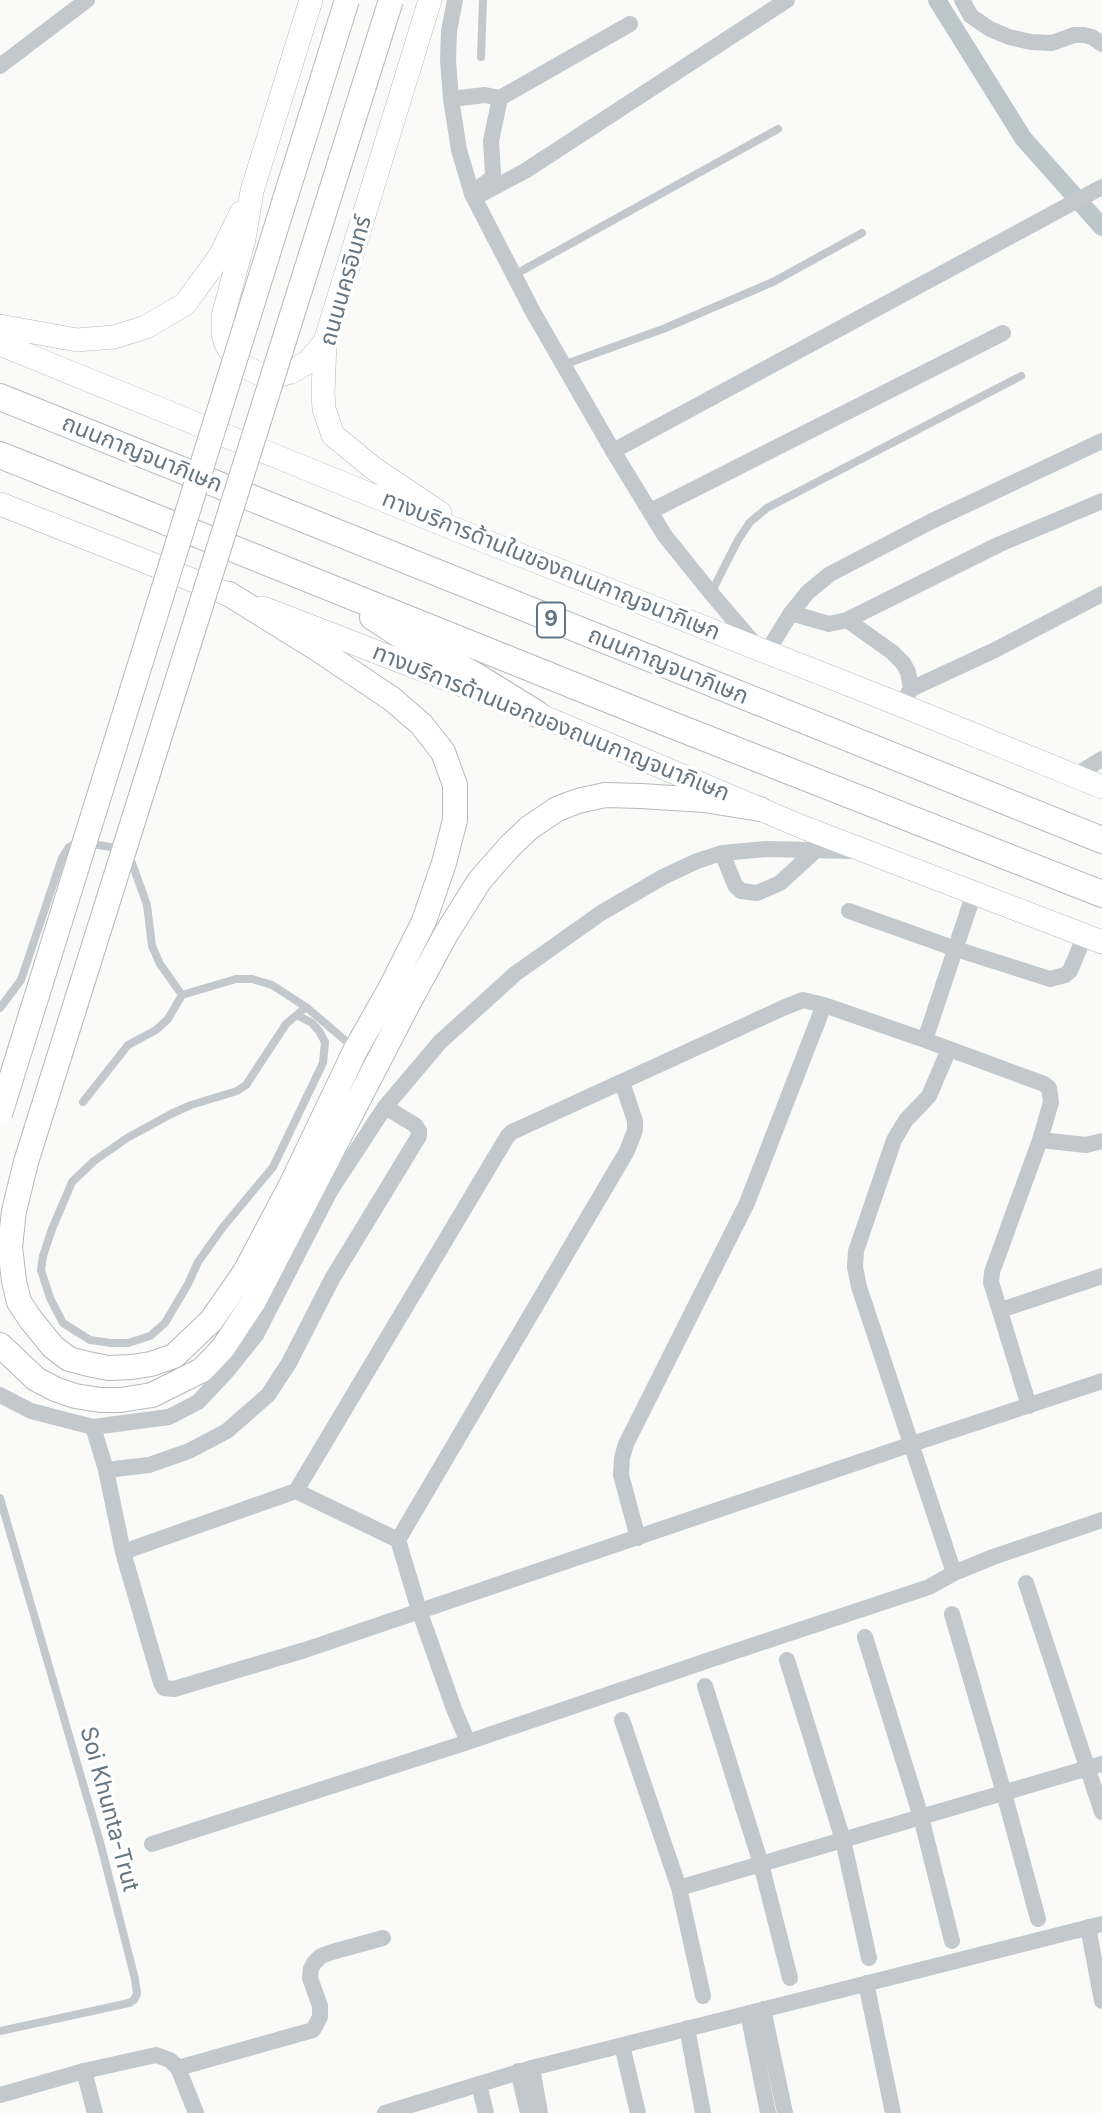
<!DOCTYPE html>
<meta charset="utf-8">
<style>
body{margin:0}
canvas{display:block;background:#fafaf8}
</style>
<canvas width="1102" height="2113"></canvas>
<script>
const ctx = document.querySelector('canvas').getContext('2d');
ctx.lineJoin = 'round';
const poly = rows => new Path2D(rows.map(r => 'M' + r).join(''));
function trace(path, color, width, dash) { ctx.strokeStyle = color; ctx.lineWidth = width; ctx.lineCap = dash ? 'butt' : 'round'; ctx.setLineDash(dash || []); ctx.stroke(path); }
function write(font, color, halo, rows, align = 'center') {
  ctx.font = font + ' Inter,"Noto Sans Thai",sans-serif'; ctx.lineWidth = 7; ctx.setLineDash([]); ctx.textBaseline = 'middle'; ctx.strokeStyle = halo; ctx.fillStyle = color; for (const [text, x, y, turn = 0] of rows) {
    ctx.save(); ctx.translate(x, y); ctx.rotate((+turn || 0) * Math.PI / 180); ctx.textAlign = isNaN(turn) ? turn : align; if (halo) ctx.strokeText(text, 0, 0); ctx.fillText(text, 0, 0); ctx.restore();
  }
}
trace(poly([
 [937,0,1023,138,1102,227]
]), '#bbc7cb', 18);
const secondary = poly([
 [311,0,252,191,244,239,223,316,223,333,226,344,235,359,243,366,260,374,280,375,291,372,308,362,325,342],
 [430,0,325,342,323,393,324,409,333,435,373,468,440,513],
 [0,326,77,340,114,337,146,327,185,304,220,256,241,213],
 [0,344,477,538,901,705,1102,787],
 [0,504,225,593],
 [263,608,537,714,800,826,1102,942]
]);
const primary = poly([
 [26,1162,14,1211,10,1247,14,1281,19,1302,31,1320,53,1347,69,1359,88,1364,108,1368,132,1367,151,1364,174,1356,211,1321,245,1272,292,1183,356,1049,389,991,424,921,444,863,455,820,455,785,443,752,421,724,392,699,316,648,229,594],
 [0,1345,36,1379,55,1389,75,1396,100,1400,121,1400,152,1395,202,1370,223,1348,254,1301,408,1004,446,934,480,880,510,846,529,828,557,809,578,801,605,795,641,796,704,800,760,809]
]);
const trunk = poly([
 [0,397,1102,840],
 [0,455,667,723,1102,894],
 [373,617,404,637,477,677,537,714]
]);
trace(secondary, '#b3babf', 24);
trace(primary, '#b5babe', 26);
trace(trunk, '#b4b9bd', 28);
trace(poly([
 [481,57,483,0],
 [514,275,778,129],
 [563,365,663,329,773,282,862,233],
 [711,593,738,540,750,522,767,508,1021,376],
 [0,1008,21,980,62,858,69,847,79,842,111,847,132,863,147,905,152,946,160,964,182,995],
 [297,1015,312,1023,319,1031,325,1042,323,1063,273,1167,223,1227,198,1262,188,1284,165,1323,150,1336,128,1343,111,1343,90,1340,63,1323,50,1298,41,1270,43,1256,52,1229,72,1182,94,1161,127,1138,171,1114,191,1105,237,1091,246,1085,286,1024,306,1007],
 [83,1102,128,1045,156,1030,168,1019,182,995,236,979,252,979,272,985,306,1007,353,1047],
 [0,1498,100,1842,135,1979,137,1994,134,2000,129,2003,0,2031]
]), '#c3c8cc', 8);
trace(poly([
 [455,0,449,31,448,60,451,99,459,150,472,194,533,312,613,451,665,536,711,593,758,648],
 [962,0,971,16,990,29,1009,37,1031,42,1052,43,1074,35,1084,35,1092,37,1102,44],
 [0,66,87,0],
 [451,99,485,95,500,98,630,24],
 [476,190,491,179,493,173,491,141,500,98],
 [474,198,525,171,787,0],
 [613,451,1102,187],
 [651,511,1003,333],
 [791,613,829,624,847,620,1000,544,1102,501],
 [847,620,892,652,903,663,908,672,911,689,906,697],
 [767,652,791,613,808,592,830,574,932,521,1102,441],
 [911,689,995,650,1102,594],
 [1074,776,1102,759],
 [722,853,735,885,741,891,757,893,780,883,815,851],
 [849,911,956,949,1050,979,1065,975,1070,971,1085,935],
 [925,1040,974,893],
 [949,1049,929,1096,906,1120,894,1140,856,1251,855,1267,859,1287,954,1573],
 [1040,1140,1086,1145,1102,1141],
 [1001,1310,1102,1276],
 [0,1395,31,1411,93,1427,169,1417,198,1402,228,1370,256,1335,330,1191,385,1107,440,1042,515,974,601,913,663,877,697,861,722,853,766,849,853,851],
 [93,1427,106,1470,123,1552,161,1683,164,1688,174,1689,305,1650,912,1444,1102,1381],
 [106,1470,149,1465,189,1451,227,1431,268,1395,289,1363,332,1279,419,1136,419,1131,415,1125,385,1107],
 [296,1491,398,1540,419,1610,454,1709,468,1742],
 [638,1538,621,1475,622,1458,626,1444,747,1203,824,1005],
 [398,1540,627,1151,635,1130,635,1121,622,1082],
 [123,1552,296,1491,507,1137,512,1132,783,1008,803,1000,824,1005,925,1040,1044,1084,1049,1088,1051,1102,1040,1140,992,1272,991,1282,1029,1406],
 [1026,1583,1102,1812],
 [952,1614,1004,1793,1038,1919],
 [865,1637,921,1817,952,1941],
 [787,1660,843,1840,869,1958],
 [705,1686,761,1864,790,1978],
 [622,1720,679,1888,703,1996],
 [152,1844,468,1742,724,1655,929,1587,954,1573,993,1557,1102,1520],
 [679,1888,1102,1764],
 [1088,1927,1102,2001],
 [866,1983,893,2113],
 [763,2009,785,2113],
 [748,2013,768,2113],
 [687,2028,703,2113],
 [622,2045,638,2113],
 [178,2068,313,2030,320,2017,320,2006,310,1978,311,1969,314,1963,321,1956,332,1952,383,1938],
 [532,2068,540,2113],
 [84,2071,95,2113],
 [518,2071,528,2113],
 [479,2085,486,2113],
 [0,2095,84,2071,156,2055,170,2060,178,2068,196,2113],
 [385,2113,532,2068,1102,1924]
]), '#c3c8cc', 16);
trace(secondary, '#fff', 23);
trace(primary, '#fff', 24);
trace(trunk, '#fff', 26);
const primaryBridge = poly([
 [0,1114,347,0],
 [26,1162,391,0]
]);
trace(primaryBridge, '#b5babe', 26, []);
trace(primaryBridge, '#fff', 24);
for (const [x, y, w] of [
 [551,620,28]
]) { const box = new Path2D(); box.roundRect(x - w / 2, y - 17.5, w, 35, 5); ctx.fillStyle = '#fff'; ctx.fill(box); trace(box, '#657683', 2); }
write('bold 21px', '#657683', null, [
 ["9",551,620]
]);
write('23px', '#657683', '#fff', [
 ["ถนนนครอินทร์",346,281,-74],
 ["ถนนกาญจนาภิเษก",142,454,22],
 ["ทางบริการด้านในของถนนกาญจนาภิเษก",551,566,22],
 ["ถนนกาญจนาภิเษก",668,666,22],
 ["ทางบริการด้านนอกของถนนกาญจนาภิเษก",551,723,22],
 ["Soi Khunta-Trut",109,1809,75]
]);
</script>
